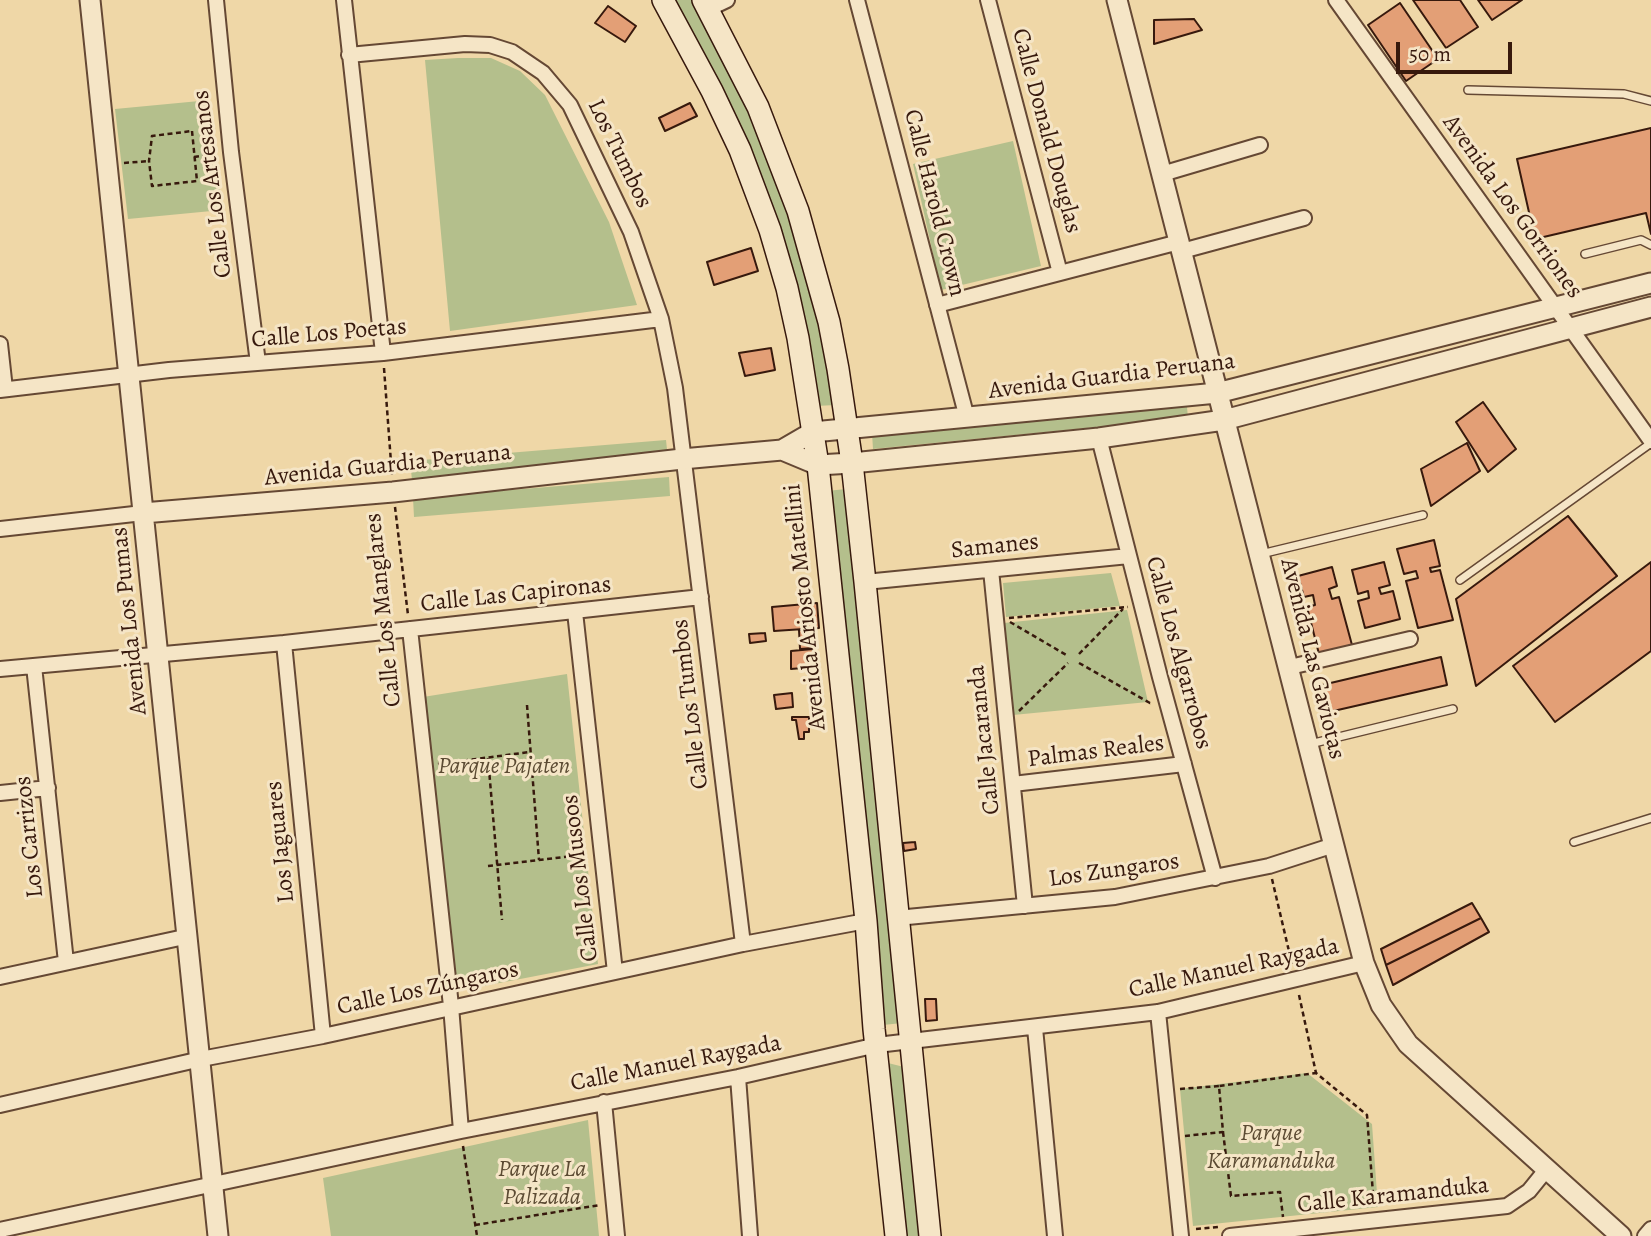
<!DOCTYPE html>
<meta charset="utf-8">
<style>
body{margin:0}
#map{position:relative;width:1651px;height:1236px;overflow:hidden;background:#efd7a7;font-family:Alegreya,serif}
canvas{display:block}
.scale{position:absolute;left:1396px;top:42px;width:116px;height:32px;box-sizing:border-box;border:4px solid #37190d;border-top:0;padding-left:9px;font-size:21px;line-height:24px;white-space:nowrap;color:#37190d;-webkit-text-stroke:5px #f5e5c6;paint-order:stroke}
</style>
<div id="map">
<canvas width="1651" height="1236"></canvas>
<div class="scale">50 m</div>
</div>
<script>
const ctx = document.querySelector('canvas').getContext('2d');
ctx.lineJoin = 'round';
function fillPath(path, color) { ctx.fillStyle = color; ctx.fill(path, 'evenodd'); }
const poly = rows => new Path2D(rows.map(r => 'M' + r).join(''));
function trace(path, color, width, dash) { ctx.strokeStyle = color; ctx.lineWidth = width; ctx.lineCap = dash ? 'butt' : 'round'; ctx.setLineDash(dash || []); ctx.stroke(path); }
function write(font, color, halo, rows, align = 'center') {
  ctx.font = font + ' Alegreya,serif'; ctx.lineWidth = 6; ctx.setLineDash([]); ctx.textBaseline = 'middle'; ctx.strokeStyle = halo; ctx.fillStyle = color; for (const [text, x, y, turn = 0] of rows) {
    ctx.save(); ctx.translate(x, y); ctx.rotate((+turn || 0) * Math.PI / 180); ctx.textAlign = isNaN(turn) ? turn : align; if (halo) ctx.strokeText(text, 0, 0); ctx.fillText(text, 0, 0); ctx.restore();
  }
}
fillPath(poly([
 [672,0,694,0,749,105,804,255,836,405,816,406,804,330],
 [458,58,491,58,520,71,545,95,609,222,637,305,450,331,425,60],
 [210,100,222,210,128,219,115,109],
 [1013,141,1041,266,941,290,913,164],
 [1187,407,1188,418,873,449,872,433],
 [666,440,668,459,412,480,410,461],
 [669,477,670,496,414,517,413,498],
 [846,489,902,1023,883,1025,827,491],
 [1111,573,1120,606,1006,617,1003,583],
 [1127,610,1148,702,1013,715,1004,623],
 [567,674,598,964,458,991,423,697],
 [888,1063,904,1067,922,1236,903,1236],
 [1307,1073,1372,1124,1378,1207,1193,1226,1180,1089],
 [588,1120,599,1236,331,1236,323,1178]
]), '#b4bf8c');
const building = poly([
 [1413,0,1460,0,1478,27,1446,48,1413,0],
 [1478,0,1522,0,1492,20,1478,0],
 [1400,3,1438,59,1406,81,1368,25,1400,3],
 [608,6,636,26,625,42,595,23,608,6],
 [1194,19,1202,30,1154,44,1154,20,1194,19],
 [690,103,697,116,665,131,659,118,690,103],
 [1651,128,1651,234,1646,213,1535,239,1517,159,1651,128],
 [751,248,758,271,714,285,707,262,751,248],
 [771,348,775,370,745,376,739,353,771,348],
 [1483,402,1516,449,1488,472,1456,422,1483,402],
 [1467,443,1480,471,1431,506,1421,469,1467,443],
 [1568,516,1617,576,1476,686,1456,599,1568,516],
 [1434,540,1440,566,1430,568,1431,572,1440,570,1453,620,1418,628,1406,581,1418,578,1416,571,1404,574,1397,549,1434,540],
 [1384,562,1390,585,1379,588,1381,594,1393,591,1400,619,1365,628,1358,601,1369,598,1368,591,1358,594,1352,570,1384,562],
 [1651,562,1651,651,1555,722,1513,666,1651,562],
 [1332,567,1337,586,1329,589,1332,599,1339,597,1352,645,1319,654,1307,607,1315,605,1313,595,1304,597,1298,576,1332,567],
 [817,603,819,628,774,631,772,607,817,603],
 [799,630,813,630,814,648,800,649,799,630],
 [765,633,766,641,750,643,749,634,765,633],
 [813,649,814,667,791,669,791,651,813,649],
 [1441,657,1447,685,1329,712,1322,685,1441,657],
 [792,693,793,707,776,709,774,695,792,693],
 [792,717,809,717,809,732,804,732,804,739,799,739,796,720,792,720,792,717],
 [915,842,916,849,904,851,903,843,915,842],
 [1472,903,1481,918,1386,965,1381,949,1472,903],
 [1481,918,1489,932,1393,985,1386,965,1481,918],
 [925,999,936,999,937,1020,926,1021,925,999]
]);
fillPath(building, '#e39f76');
trace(building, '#37190d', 2);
const service = poly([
 [1468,90,1624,94,1651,101],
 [1585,254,1641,240,1651,245],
 [1261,554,1423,515],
 [1460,580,1651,443],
 [1310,744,1453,709],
 [1574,842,1651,818]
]);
const minor = poly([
 [216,0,231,152,258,363],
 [344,0,383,353],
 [857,0,967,418],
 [988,0,1060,273],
 [1336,0,1651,441],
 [708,9,727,0],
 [349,55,465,44,490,45,512,52,543,73,570,105,631,232,661,319,675,388,743,944],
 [1162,174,1260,145],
 [1182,251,1304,218],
 [937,305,1179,242],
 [0,344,5,389],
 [0,390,169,370,383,353,661,319],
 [1099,438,1160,677,1215,878],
 [0,529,143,513],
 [991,570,1025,906],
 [865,582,1129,556],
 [575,612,615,972],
 [410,629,451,1006,461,1131],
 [284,643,323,1036],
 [34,666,66,962],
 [1290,667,1410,639],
 [0,669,284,643,701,597],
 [1013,784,1184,764],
 [0,793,48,788],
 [897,918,1115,897,1269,866,1334,845],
 [0,977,189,936],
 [1158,1012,1181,1236],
 [1035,1028,1055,1236],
 [738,1077,750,1236],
 [604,1102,617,1236],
 [0,1105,201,1059,323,1036,743,944,866,921],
 [0,1230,461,1131,738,1077,877,1045,1158,1012,1364,963],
 [1230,1236,1507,1206,1529,1191,1546,1170],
 [1645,1236,1651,1229]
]);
const tertiary = poly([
 [90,0,218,1236],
 [1117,0,1364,963,1381,1005,1408,1044,1621,1236],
 [782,450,818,465,852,463,1099,438,1224,420,1651,307],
 [143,513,393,492,682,459,782,450,813,432,1217,393,1651,283]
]);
const secondary = poly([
 [663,0,712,91,740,150,770,230,787,288,798,338,818,465,866,921,874,1029,896,1236],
 [703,0,758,107,798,211,829,322,838,369,852,463,865,582,930,1236]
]);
trace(service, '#654834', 10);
trace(minor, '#654834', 18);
trace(tertiary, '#654834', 23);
trace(secondary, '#37190d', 24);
trace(poly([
 [192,131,197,181,152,186,149,161,152,136,192,131],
 [194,157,215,154],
 [124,163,149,161],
 [384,368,392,476],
 [395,507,408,615],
 [1009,618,1128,607],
 [1010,622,1068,656],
 [1079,654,1123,609],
 [1079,663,1150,703,1153,702],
 [527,705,539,860],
 [1019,711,1068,663],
 [488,758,502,920],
 [438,764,530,752],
 [488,866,589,854],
 [1272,879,1292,964],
 [1299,995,1316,1073,1367,1115,1374,1207],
 [1180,1089,1219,1086],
 [1223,1132,1231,1196,1280,1192,1283,1217],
 [1185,1136,1223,1132,1219,1086,1316,1073],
 [463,1146,477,1236],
 [475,1225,600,1205],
 [1196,1229,1218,1227]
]), '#37190d', 2.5, [5, 3.5]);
trace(service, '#f5e5c6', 7);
trace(minor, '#f5e5c6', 14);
trace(tertiary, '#f5e5c6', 19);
trace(secondary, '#f5e5c6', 21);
write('24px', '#37190d', '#f5e5c6', [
 ["Calle Donald Douglas",1046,131,75],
 ["Los Tumbos",619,154,64],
 ["Calle Los Artesanos",213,184,-97],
 ["Calle Harold Crown",934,203,76],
 ["Avenida Los Gorriones",1512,207,54],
 ["Calle Los Poetas",329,334,-5],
 ["Avenida Guardia Peruana",1112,377,-7],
 ["Avenida Guardia Peruana",388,466,-6],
 ["Samanes",995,547,-6],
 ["Calle Las Capironas",516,595,-6],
 ["Avenida Ariosto Matellini",806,607,-96],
 ["Calle Los Manglares",384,610,-96],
 ["Avenida Los Pumas",130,621,-96],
 ["Calle Los Algarrobos",1178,653,75],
 ["Avenida Las Gaviotas",1312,659,76],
 ["Calle Los Tumbos",691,704,-97],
 ["Calle Jacaranda",985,740,-96],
 ["Palmas Reales",1096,752,-7],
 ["Los Carrizos",30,837,-96],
 ["Los Jaguares",281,842,-96],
 ["Los Zungaros",1114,871,-8],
 ["Calle Los Musoos",581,878,-97],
 ["Calle Manuel Raygada",1234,969,-12],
 ["Calle Los Zúngaros",428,989,-12],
 ["Calle Manuel Raygada",676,1064,-11],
 ["Calle Karamanduka",1393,1196,-6]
]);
write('italic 24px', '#5c4b33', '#f5e5c6', [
 ["Parque Pajaten",504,767],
 ["Parque",1271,1134],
 ["Karamanduka",1271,1162],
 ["Parque La",542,1170],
 ["Palizada",542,1198]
]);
</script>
